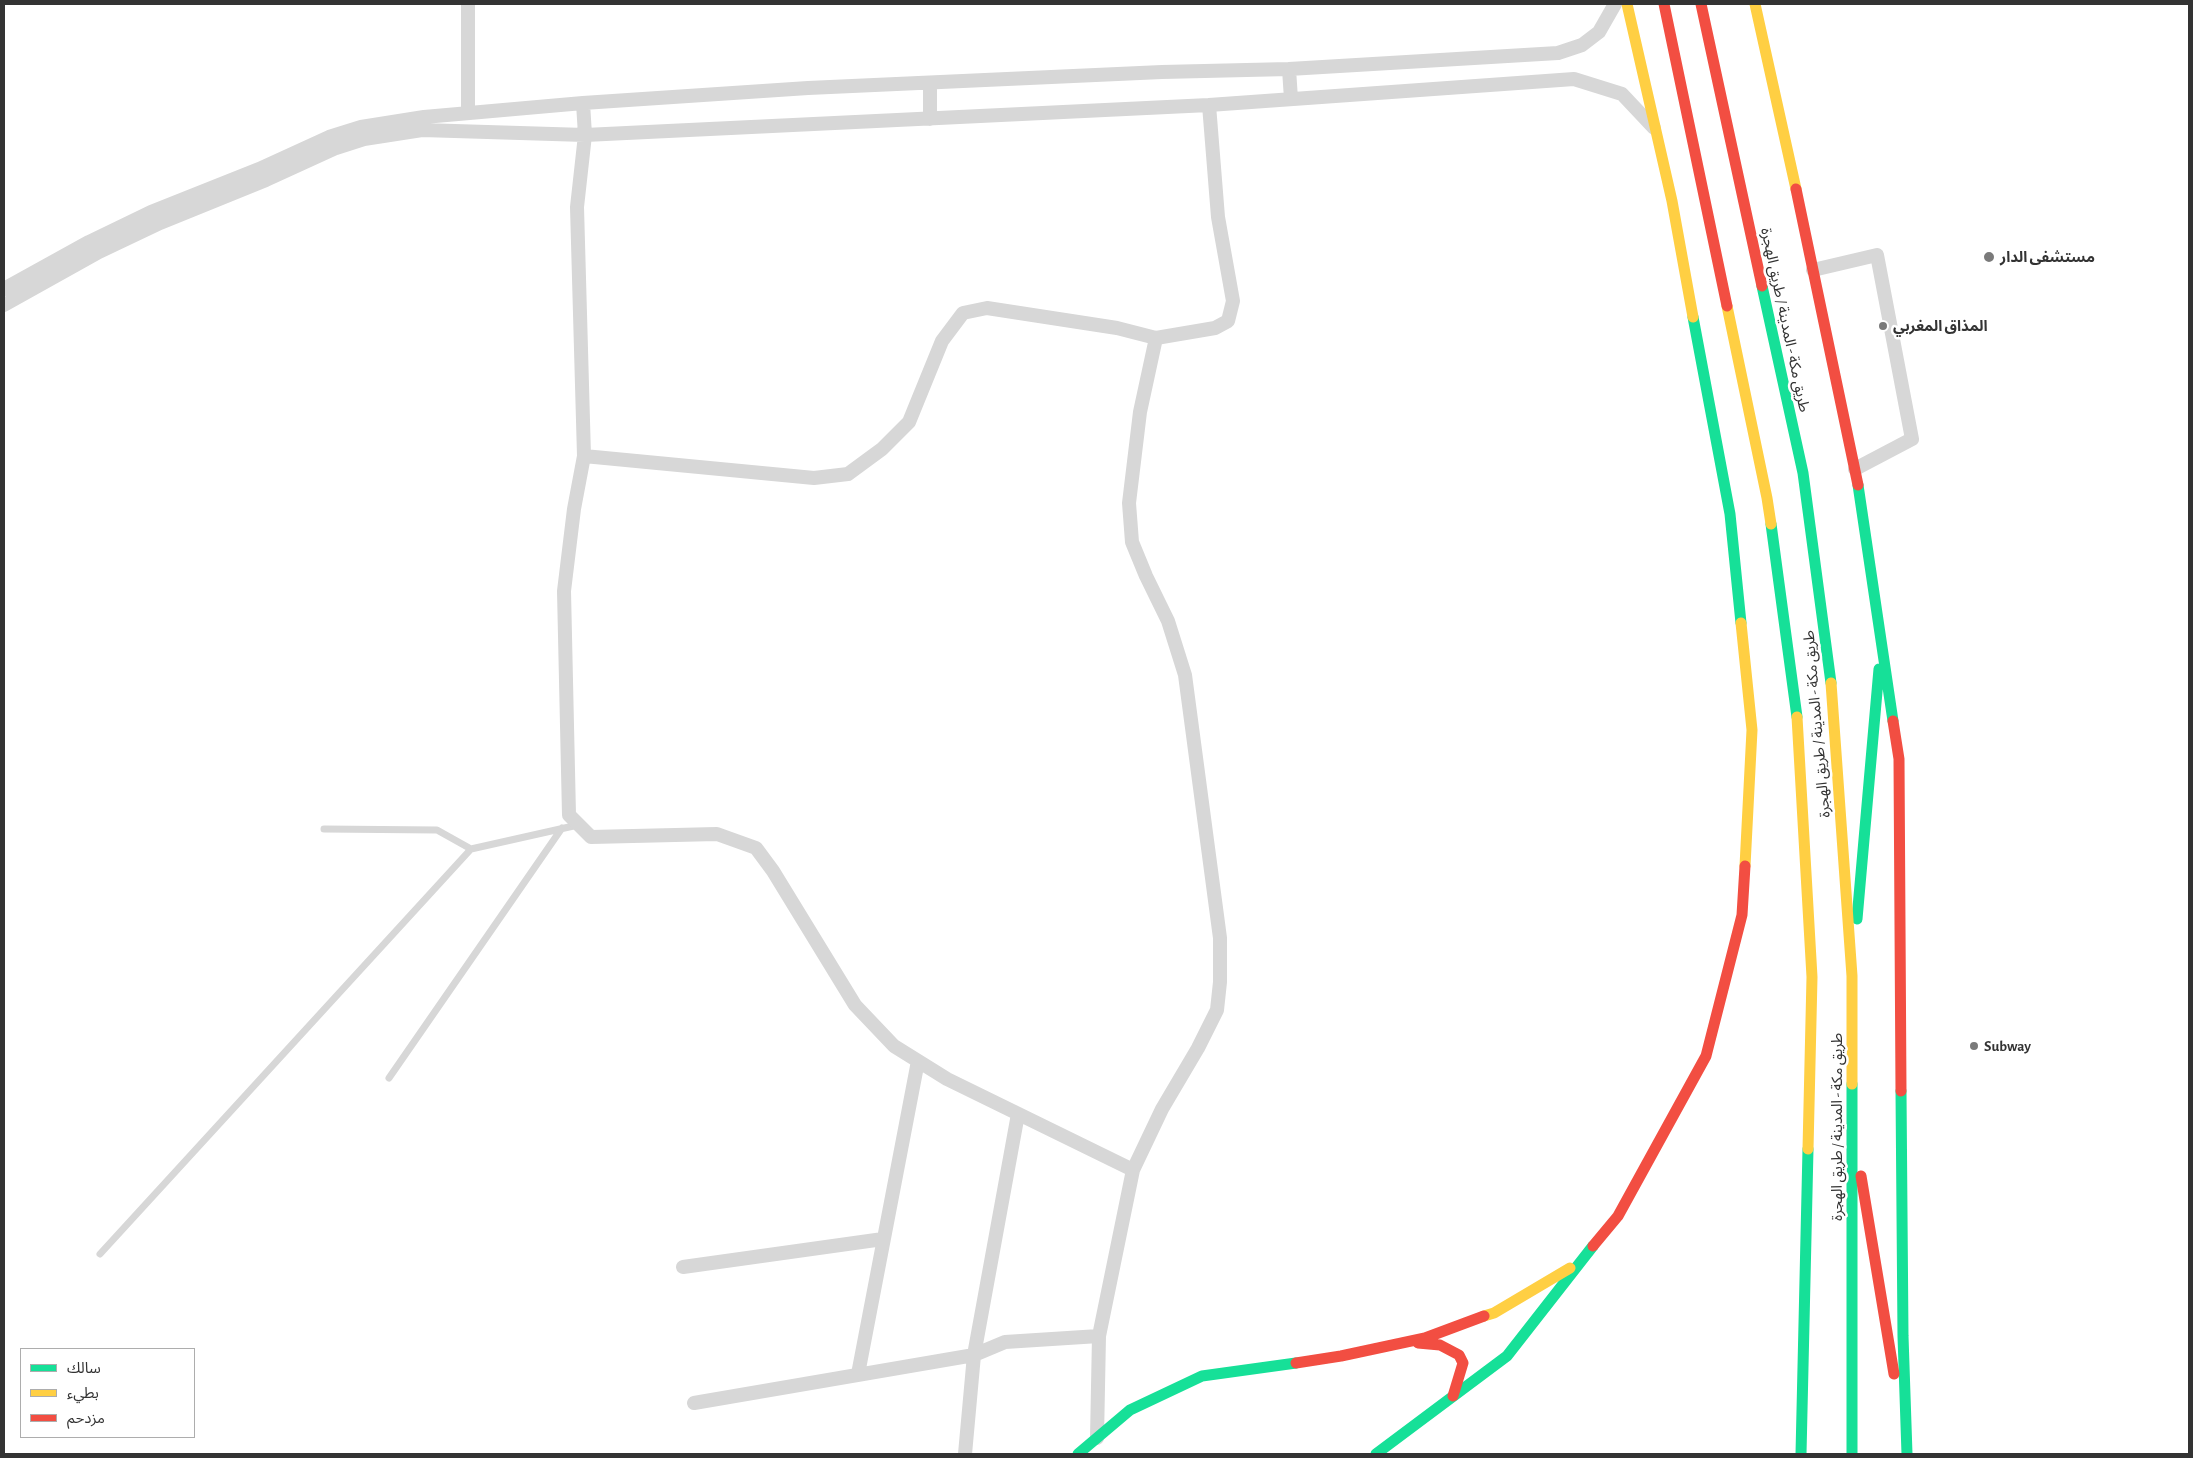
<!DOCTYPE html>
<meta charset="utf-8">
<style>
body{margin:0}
#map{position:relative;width:2193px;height:1458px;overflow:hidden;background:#fff;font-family:"Alegreya Sans","Noto Sans Arabic",sans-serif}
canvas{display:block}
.frame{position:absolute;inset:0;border:5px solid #333;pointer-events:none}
.legend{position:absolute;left:20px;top:1348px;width:175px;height:90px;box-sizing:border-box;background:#fff;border:1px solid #adadad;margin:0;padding:6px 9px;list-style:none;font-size:15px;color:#333}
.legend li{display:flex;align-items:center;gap:10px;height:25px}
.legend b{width:25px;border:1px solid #adadad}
</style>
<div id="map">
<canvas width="2193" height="1458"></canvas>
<div class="frame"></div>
<ul class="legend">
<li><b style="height:6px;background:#16e098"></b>سالك</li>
<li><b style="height:6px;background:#ffcf43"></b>بطيء</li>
<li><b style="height:6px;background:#f24e42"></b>مزدحم</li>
</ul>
</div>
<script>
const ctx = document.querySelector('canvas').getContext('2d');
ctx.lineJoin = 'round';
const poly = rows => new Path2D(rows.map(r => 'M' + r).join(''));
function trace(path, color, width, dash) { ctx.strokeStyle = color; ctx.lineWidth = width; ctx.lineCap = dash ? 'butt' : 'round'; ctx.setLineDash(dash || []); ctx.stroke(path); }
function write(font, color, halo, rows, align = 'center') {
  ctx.font = font + ' "Alegreya Sans","Noto Sans Arabic",sans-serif'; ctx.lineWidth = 5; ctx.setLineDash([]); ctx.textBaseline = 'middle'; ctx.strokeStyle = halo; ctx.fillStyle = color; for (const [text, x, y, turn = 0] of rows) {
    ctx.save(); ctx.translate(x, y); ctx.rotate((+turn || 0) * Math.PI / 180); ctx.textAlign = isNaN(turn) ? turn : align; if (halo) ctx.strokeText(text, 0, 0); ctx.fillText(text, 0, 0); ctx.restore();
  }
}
trace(poly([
 [324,829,437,830,471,849],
 [389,1078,562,828],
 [100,1254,471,849,578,825]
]), '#d7d7d7', 7);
trace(poly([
 [1289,69,1291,99],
 [583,103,585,135,577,207,584,456,574,509,564,591,569,815,591,837,717,834,756,848,773,871,855,1005,894,1046,947,1079,1133,1170],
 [468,113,468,4],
 [930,119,930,83],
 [1813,270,1877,255,1912,439,1855,469],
 [4,289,89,242,151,212,259,169,329,137,361,127,424,117,583,103,808,88,1162,72,1289,69,1558,53,1582,45,1599,32,1615,4],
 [4,305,99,252,160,223,266,180,336,148,364,139,422,130,585,135,1209,105,1574,79,1622,94,1654,128],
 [584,456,814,478,848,474,882,449,909,422,942,341,963,313,987,308,1117,328,1156,338,1215,328,1228,321,1233,301,1218,217,1209,105],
 [683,1267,883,1239],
 [858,1374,918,1061],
 [694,1403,974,1355,1005,1342,1099,1336],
 [1097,1438,1099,1336,1133,1170,1162,1109,1198,1048,1217,1010,1220,982,1220,938,1185,675,1168,621,1146,576,1132,542,1129,503,1140,412,1156,338],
 [965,1454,974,1355,1018,1114]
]), '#d7d7d7', 14);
trace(poly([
 [1762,286,1803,473,1831,683],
 [1693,317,1730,514,1741,623],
 [1858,485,1893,721],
 [1771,524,1797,717],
 [1857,919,1879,669],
 [1852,1084,1852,1454],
 [1901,1091,1903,1336,1907,1454],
 [1078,1454,1130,1410,1202,1376,1296,1363],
 [1376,1454,1507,1356,1593,1246],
 [1801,1454,1808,1149]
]), '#16e098', 11);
trace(poly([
 [1627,4,1672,201,1693,317],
 [1755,4,1796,189],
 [1727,306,1767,498,1771,524],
 [1741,623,1752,730,1745,866],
 [1831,683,1852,976,1852,1084],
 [1797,717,1812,977,1808,1149],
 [1484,1316,1494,1313,1570,1268]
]), '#ffcf43', 11);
trace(poly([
 [1664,4,1727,306],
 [1701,4,1762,286],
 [1796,189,1858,485],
 [1893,721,1899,759,1901,1091],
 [1861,1176,1894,1374],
 [1593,1246,1618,1216,1706,1056,1742,915,1745,866],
 [1418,1343,1440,1345,1459,1355,1463,1363,1453,1396],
 [1296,1363,1341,1356,1425,1338,1484,1316]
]), '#f24e42', 11);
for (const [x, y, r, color] of [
 [1989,257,6,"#7a7a7a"],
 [1883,326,5,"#7a7a7a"],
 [1974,1046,5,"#7a7a7a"]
]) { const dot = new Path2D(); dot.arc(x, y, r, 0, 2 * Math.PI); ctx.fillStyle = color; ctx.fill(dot); trace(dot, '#fff', 2); }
write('bold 15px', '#333', '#fff', [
 ["مستشفى الدار",2000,257],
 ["المذاق المغربي",1893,326],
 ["Subway",1984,1046]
], 'left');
write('15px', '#333', '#fff', [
 ["طريق مكة - المدينة / طريق الهجرة",1785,320,78],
 ["طريق مكة - المدينة / طريق الهجرة",1817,724,-95],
 ["طريق مكة - المدينة / طريق الهجرة",1837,1127,-90]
]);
</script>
